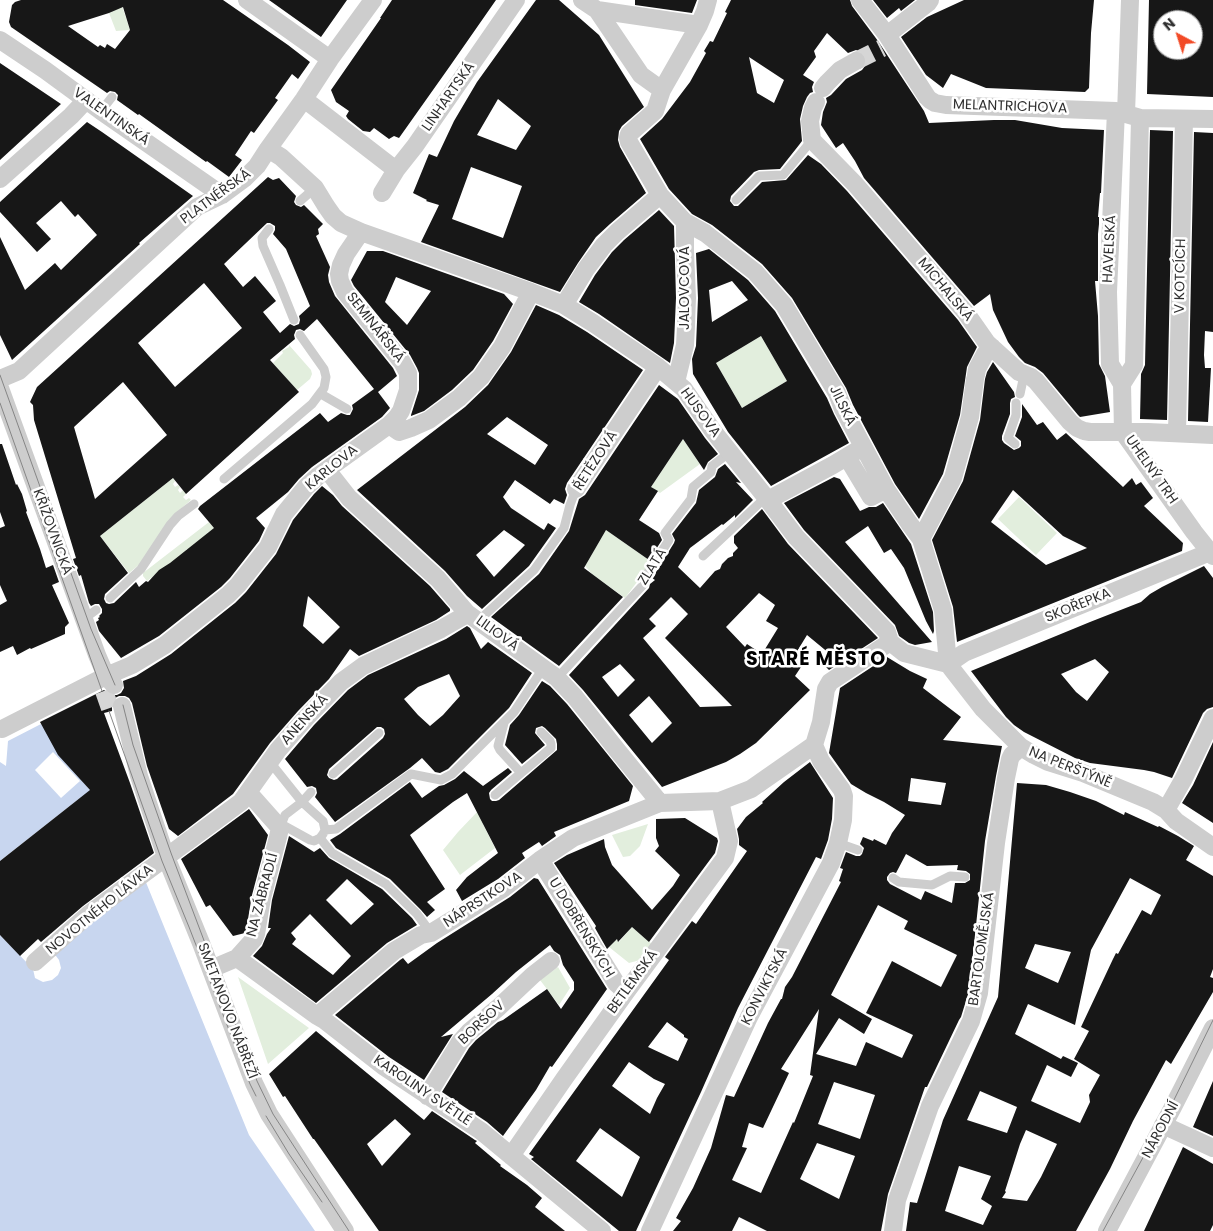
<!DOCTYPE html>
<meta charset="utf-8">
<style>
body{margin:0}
#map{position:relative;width:1213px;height:1231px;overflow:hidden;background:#fff;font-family:Poppins,sans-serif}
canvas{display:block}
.north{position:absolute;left:1153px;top:10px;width:50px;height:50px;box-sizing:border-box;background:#fff;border:1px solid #acacac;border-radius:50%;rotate:320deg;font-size:14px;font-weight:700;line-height:20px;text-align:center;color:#303030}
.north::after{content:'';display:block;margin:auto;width:18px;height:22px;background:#f24a26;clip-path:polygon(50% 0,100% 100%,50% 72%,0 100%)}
</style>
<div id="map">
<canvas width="1213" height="1231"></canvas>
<div class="north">N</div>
</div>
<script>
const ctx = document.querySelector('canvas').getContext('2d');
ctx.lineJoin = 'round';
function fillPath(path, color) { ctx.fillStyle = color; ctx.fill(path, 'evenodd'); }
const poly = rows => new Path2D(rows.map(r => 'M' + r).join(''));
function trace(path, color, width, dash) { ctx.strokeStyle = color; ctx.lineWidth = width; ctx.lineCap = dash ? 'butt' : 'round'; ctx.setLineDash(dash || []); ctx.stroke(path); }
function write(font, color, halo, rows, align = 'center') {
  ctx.font = font + ' Poppins,sans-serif'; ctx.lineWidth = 5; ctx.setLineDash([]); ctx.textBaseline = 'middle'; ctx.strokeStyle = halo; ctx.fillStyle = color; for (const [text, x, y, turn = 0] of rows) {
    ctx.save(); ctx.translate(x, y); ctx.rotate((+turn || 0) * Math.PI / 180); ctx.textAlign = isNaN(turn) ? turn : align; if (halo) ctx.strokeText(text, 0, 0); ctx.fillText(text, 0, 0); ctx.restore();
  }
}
fillPath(poly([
 [120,0,130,30,116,31,109,13,112,12,112,9],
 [761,336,787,381,742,408,716,363],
 [289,345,311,370,312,374,310,379,297,390,273,363,283,353,282,351,289,347],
 [683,439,700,464,660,493,651,487],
 [173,478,175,481,173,484,175,487,178,485,180,487,178,490,180,493,183,490,186,494,183,497,186,500,189,498,191,500,176,513,140,564,129,573,100,536],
 [1019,497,1057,533,1036,555,998,519],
 [209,522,215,529,207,533,208,534,203,538,201,538,201,539,195,544,194,543,194,545,188,550,186,549,186,552,180,556,179,555,178,558,169,565,166,565,167,566,147,581,143,576,143,573],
 [606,530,652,562,625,598,592,574,585,566],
 [477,812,495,848,460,875,443,850,458,832],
 [648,824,640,846,630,856,623,857,612,835],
 [632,927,652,944,640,960,629,963,609,947,617,939,619,942],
 [558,967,570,988,559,1005,540,980],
 [238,977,309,1028,268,1064]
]), '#e2eedd');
fillPath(poly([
 [41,724,83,782,107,809,80,798,0,861,0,762,6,766,8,741],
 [145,880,249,1135,315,1231,0,1231,0,935,33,969,35,978,43,982,52,980,58,975,61,968,59,960,56,956,52,955]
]), '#c8d6ef');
fillPath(poly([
 [53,752,80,781,61,798,35,770]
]), '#fff');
fillPath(poly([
 [21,0,223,0,288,45,310,62,298,79,292,74,275,98,278,100,254,133,251,131,235,155,242,160,229,177,207,161,206,162,139,114,138,115,117,100,118,95,115,92,110,91,107,93,11,27,9,22,12,5,15,2],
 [123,7,130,30,115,49,107,44,105,48,100,45,98,47,68,26,109,13],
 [269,0,347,0,321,37],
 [392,0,496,0,450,66,399,138,394,136,389,139,374,128,370,132,363,131,348,119,346,116,349,111,336,102,331,90,381,18,380,18],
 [536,0,559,0,599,35,644,107,622,126,619,131,618,140,620,147,646,193,610,224,596,237,578,263,560,292,421,242,439,205,426,201,427,200,413,193,429,154,437,157,454,121,477,82],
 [498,99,531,126,516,150,477,135],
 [471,167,522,186,503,238,452,219],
 [635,0,697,0,692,13,635,5],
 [731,0,850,0,852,6,878,41,924,111,929,123,994,120,1015,120,1062,128,1104,130,1101,193,1100,193,1098,217,1099,217,1099,224,1098,234,1098,281,1095,281,1098,316,1099,364,1105,376,1110,412,1080,417,1078,415,1043,373,1035,367,1025,363,1019,357,1008,342,993,310,990,294,974,306,864,178,855,161,843,143,836,148,821,125,823,112,827,102,826,98,831,95,846,79,862,70,865,66,867,61,865,55,861,52,856,50,848,53,827,33,814,51,816,57,803,75,814,82,812,87,813,92,810,93,807,97,803,106,800,119,802,141,799,145,780,169,759,170,754,172,731,196,730,201,734,206,738,206,762,182,786,180,808,155,821,164,847,191,958,320,977,347,967,367,960,415,943,474,919,519,895,484,853,405,846,388,792,298,762,264,712,225,692,214,669,189,640,139,662,119,690,82,706,53,704,51,710,41,713,42,727,13,725,12],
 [749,57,784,80,774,103,757,93],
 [873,0,915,0,901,11,899,8,887,18],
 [964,0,1094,0,1091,33,1089,88,1085,92,986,88,951,74,943,88,926,75,901,37,927,17],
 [1149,0,1213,0,1213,97,1147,94],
 [1163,20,1193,20,1193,50,1163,50],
 [0,63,61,104,0,160],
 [87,122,102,132,193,196,139,243,140,244,12,360,0,335,0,237,25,290,55,263,61,270,97,235,78,214,75,217,61,201,36,223,51,239,37,252,0,212,0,202],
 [1150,130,1173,131,1167,420,1140,419,1141,374,1145,365],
 [1194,132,1213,133,1213,332,1205,331,1204,355,1205,368,1211,368,1208,422,1188,421],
 [268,177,273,180,279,178,296,196,294,202,296,205,301,207,304,205,323,224,318,229,319,234,316,236,330,267,328,275,329,282,335,296,393,368,397,376,378,392,390,408,382,417,312,467,299,479,288,492,256,518,265,528,259,541,230,578,221,587,159,636,121,658,99,631,96,622,99,620,98,618,100,617,99,616,102,613,102,609,99,604,95,604,91,606,89,603,81,575,79,576,73,559,76,558,34,420,33,405,30,402,37,387],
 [267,223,270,223,275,226,275,230,273,234,286,249,310,306,299,316,300,320,299,324,294,326,290,324,280,333,263,312,276,301,255,276,243,287,224,264],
 [204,283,242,328,175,387,138,343],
 [317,319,374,389,352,405,353,409,350,415,347,415,341,413,328,422,320,413,200,506,198,509,214,528,170,563,159,570,148,582,146,581,139,587,136,582,114,603,109,604,106,603,104,599,105,594,128,573,100,536,173,478,186,494,299,392,270,360,295,339,294,335,296,330,300,329,304,331],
 [123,382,167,435,95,499,74,427],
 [659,210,674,226,676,298,674,343,670,363,599,314,579,302,595,275,612,252,624,240],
 [709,249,748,280,775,311,827,398,834,414,849,443,771,486,728,432,693,374,692,359,696,346,698,298,696,253],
 [732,281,748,300,712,322,709,290],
 [761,336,787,381,742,408,716,363],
 [367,251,383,251,504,294,513,304,493,341,473,370,452,390,424,411,411,416,411,415,419,390,419,373,417,368,410,355,354,286,351,280],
 [396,277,431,291,407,325,385,302],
 [536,305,559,315,587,332,643,370,567,483,565,489,567,495,564,504,554,499,550,504,515,480,503,497,511,508,544,530,548,523,556,528,529,566,482,609,467,596,445,571,357,490,465,407,488,385,511,352],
 [507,417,548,445,535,465,487,434],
 [504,530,525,545,494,577,476,555],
 [993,362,1014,392,1015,397,1011,399,1010,403,1010,414,1002,436,1002,440,1004,443,1014,450,1019,448,1021,446,1021,441,1015,436,1022,417,1022,404,1037,425,1043,422,1057,440,1066,433,1123,487,1132,478,1136,485,1141,482,1153,498,1144,506,1183,543,1182,551,957,642,953,607,932,540,963,481,980,420,985,379,987,372],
 [1013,490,1063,536,1087,548,1046,565,991,522],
 [659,385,678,399,705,438,718,454,708,462,704,470,683,439,651,487,658,491,639,520,659,533,662,540,649,560,606,530,584,568,623,597,559,666,491,617,539,574,569,531,579,499,585,495],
 [0,444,2,444,16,485,17,484,22,494,27,511,26,512,40,549,46,568,53,565,59,582,52,585,69,623,65,627,65,634,31,649,30,648,17,655,13,646,0,652,0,605,7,601,0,585,0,528,5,526,0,512],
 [725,464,741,483,736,482,753,500,735,518,735,515,723,525,722,524,690,548,678,567,700,588,715,571,720,569,722,564,728,558,733,556,733,553,738,548,734,543,734,536,762,509,788,544,878,638,829,670,821,662,830,654,807,635,793,658,803,664,795,676,810,690,756,743,740,754,726,762,662,787,583,690,569,675,649,588,650,584,655,580,652,578,653,577,674,543,675,540,672,534,696,503,699,490,715,477,718,469],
 [759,593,775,605,766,621,778,628,762,654,747,644,745,647,726,627],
 [671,597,688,614,665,638,732,706,700,707,643,638,656,626,649,619],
 [620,664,635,680,618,697,602,677],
 [649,696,672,723,652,743,629,715],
 [834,477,840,479,860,511,869,507,876,507,883,503,911,544,933,612,934,631,933,634,926,621,904,568,891,549,884,553,868,526,845,542,932,642,915,645,909,643,899,636,895,625,804,530,784,503],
 [322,486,333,495,342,506,430,586,450,609,450,611,436,620,359,656,350,649,329,679,298,711,270,743,233,794,178,836,169,829,147,766,132,703,129,698,125,696,119,696,115,698,112,703,112,711,104,713,130,783,154,853,83,906,41,942,38,939,20,956,0,935,0,861,90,790,58,755,40,722,104,690,111,695,117,695,121,693,124,688,123,681,136,676,171,654,235,603,246,592,276,554,293,520,314,494],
 [308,596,340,627,323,644,303,626],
 [1204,566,1213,578,1213,707,1207,709,1203,713,1172,778,1154,772,1144,770,1090,763,1075,758,1024,732,1014,725,1006,717,971,671,1090,622,1141,602,1150,594,1162,587],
 [1095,659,1109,672,1087,701,1076,692,1061,674],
 [467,626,470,628,481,649,488,642,532,673,509,708,448,769,440,773,435,772,422,758,410,768,335,822,315,797,317,793,316,788,312,786,307,787,285,759,314,725,348,690,368,675,446,639],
 [449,674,460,696,443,715,430,726,418,715,404,699,418,687],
 [377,727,381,727,384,729,385,734,383,738,337,779,334,780,329,778,327,775,329,769],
 [887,657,910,671,927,679,923,688,961,717,943,740,1002,746,996,776,985,841,969,991,961,1017,959,1020,927,1087,925,1087,888,1194,881,1231,767,1231,739,1217,732,1231,673,1231,681,1221,676,1218,693,1188,711,1148,726,1095,734,1097,768,1023,781,999,782,999,785,987,792,977,841,882,839,881,843,869,840,868,846,852,856,856,860,856,862,854,864,848,860,844,863,837,873,841,874,839,886,845,892,833,905,815,884,802,866,793,851,784,829,753,840,688],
 [911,778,946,783,941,805,908,801],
 [906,854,927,866,958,865,957,870,966,871,970,874,970,880,965,883,955,883,952,903,925,891,921,900,890,884,887,880,887,877,890,873,893,872,896,873],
 [878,905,908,921,904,929,957,955,941,987,892,961,866,1013,913,1035,902,1058,866,1042,856,1066,816,1054,839,1018,864,1034,872,1019,831,995],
 [819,1009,810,1075,813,1076,794,1123,793,1122,761,1193,732,1180,747,1148,742,1147,749,1123,763,1128,789,1073,781,1069],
 [834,1082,875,1095,860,1139,818,1124],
 [817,1143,855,1156,839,1199,800,1179],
 [542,681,550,686,567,704,633,786,629,801,554,832,556,836,542,846,539,842,522,853,525,858,498,879,462,901,456,890,467,877,498,853,467,793,453,802,410,835,445,889,427,902,435,910,427,917,421,910,390,879,336,848,330,840,340,834,410,782,422,798,439,786,444,785,455,779,464,771,483,786,508,768,512,772,491,790,489,793,490,799,492,801,496,801,499,800,557,750,557,744,556,739,545,728,542,726,536,728,535,733,545,745,522,764,505,745,510,725,519,715],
 [1213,742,1213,823,1182,803,1193,785],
 [810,762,833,798,832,819,828,840,821,859,816,857,738,1008,701,1092,636,1231,619,1231,531,1159,534,1157,529,1154,669,960,665,957,692,921,696,924,747,851,739,845,739,839,737,829,746,817,763,803,762,802,784,782],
 [667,1022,684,1035,684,1037,688,1039,678,1061,648,1047],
 [629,1062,654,1079,665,1084,657,1098,650,1114,612,1086],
 [600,1128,640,1157,622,1197,576,1161],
 [1017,783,1046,785,1070,792,1096,801,1124,815,1125,812,1158,827,1159,826,1178,836,1194,846,1186,860,1213,876,1213,969,1210,977,1213,978,1213,992,1171,1064,1166,1060,1133,1121,1110,1169,1076,1231,906,1231,910,1202,917,1203,943,1120,998,997],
 [1130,878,1161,895,1151,915,1142,910,1118,954,1116,953,1113,959,1081,1027,1089,1031,1074,1059,1100,1075,1089,1095,1090,1102,1080,1123,1031,1101,1047,1065,1071,1077,1078,1063,1063,1056,1061,1059,1015,1034,1028,1004,1075,1025,1091,950],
 [1035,944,1071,952,1058,983,1025,968],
 [980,1091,1017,1107,1007,1133,967,1120],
 [1026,1130,1057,1144,1041,1177,1027,1201,1002,1198,1006,1192,1005,1191,1020,1144],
 [959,1166,991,1176,981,1199,992,1206,983,1225,945,1211],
 [249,809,268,835,252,895,246,931,245,933,233,936,210,905,206,907,181,859],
 [685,818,717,838,718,841,715,853,649,942,632,927,618,942,617,939,607,949,595,928,596,926,554,863,567,855,604,839,605,847,612,865,652,910,673,886,680,875,655,851,659,846,656,838,656,819],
 [289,836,314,852,320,848,329,858,382,889,412,918,417,925,387,943,316,1003,253,956,262,946,267,934,271,928,268,928,272,900],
 [347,879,374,904,351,925,326,900],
 [310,914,351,956,333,975,292,944,296,939,291,933],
 [534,878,538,879,607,989,552,1067,550,1066,536,1090,503,1136,487,1122,442,1092,469,1048,476,1040,498,1022,503,1020,547,989,561,1009,574,990,574,982,563,965,560,955,554,951,550,945,516,972,492,994,441,1037,453,1034,424,1080,389,1057,335,1015,400,960,403,958,408,964,437,943,510,897],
 [316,1031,424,1120,432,1111,475,1140,477,1141,475,1143,501,1165,500,1166,527,1185,542,1198,535,1207,565,1231,379,1231,314,1139,313,1139,285,1096,283,1097,269,1074],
 [395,1119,411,1134,382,1166,367,1144],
 [1213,1081,1213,1136,1193,1127],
 [1183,1147,1213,1164,1213,1225,1210,1231,1144,1231]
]), '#171717');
trace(poly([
 [856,61,882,48],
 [104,691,111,711]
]), '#d6d6d6', 18, [18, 9]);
trace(poly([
 [101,111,112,97],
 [736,200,759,176,783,175,812,140],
 [300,201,315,188],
 [269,229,262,238,263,246,280,285,294,320],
 [321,394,347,409],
 [1020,394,1024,375],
 [1015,444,1008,438,1016,415,1016,403],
 [224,479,312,404,324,388,326,377,324,369,300,335],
 [703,556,766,497],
 [110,598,141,569,170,525,178,516,194,504],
 [84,619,96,610],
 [478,621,534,570,564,528,570,505,576,489],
 [557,678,644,584,647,574,669,540,665,533,691,499,693,487,711,472,712,466,730,452],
 [270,762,302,802,323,821,325,830,323,834,320,838,314,841,310,840,281,824],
 [521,773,551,748,551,744,550,741,541,732],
 [333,774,379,733],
 [495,795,521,773,500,750,498,746,504,723],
 [280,828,285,815,302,802,311,792],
 [325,830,336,829,411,774,441,780,452,774,514,712,544,667],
 [320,838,332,853,386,884,417,914,431,933],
 [838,843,858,850],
 [893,878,899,882,932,885,950,876,965,877]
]), '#cdcdcd', 9);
trace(poly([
 [247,0,330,59],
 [582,0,597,10],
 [708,0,705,11,699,25,662,90,655,111,629,134,628,138,629,142,660,195,685,222,705,233,755,272,784,305,837,393,843,409,886,489,909,523,921,539,943,610,948,664],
 [860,0,887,35,927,97,930,100,935,103,946,105,1116,111,1140,118,1213,119],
 [887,35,901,24,928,3,930,0],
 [0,40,45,70,101,111,222,195],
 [823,88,827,83,840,70,856,61],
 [662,90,641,75,597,10,699,25],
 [304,99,396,170],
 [816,102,813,108,810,121,812,140,855,184,966,313,987,343,1019,372,1031,377,1036,381,1070,422,1077,428,1084,431,1090,432,1148,432,1213,435],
 [1116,111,1108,292,1110,364,1122,384,1123,432],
 [1126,114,1130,0],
 [268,149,281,157,315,188,326,206,333,216,341,223,361,232,531,292,564,305,593,323,658,367,684,389,713,431,768,500,796,537,887,632,890,642,904,653,948,664],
 [0,179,71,116,86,100],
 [382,193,396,170,415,146,516,0],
 [564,305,586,269,604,245,617,232,660,195],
 [976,375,977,369,985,354,992,347],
 [0,379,19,371,197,207,222,195,245,178,257,166,268,149,304,99,330,59,373,0],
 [676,382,685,345,686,326,687,298,685,251,685,222],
 [1122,384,1134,365,1140,118],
 [0,388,97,655,106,676,114,685],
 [389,425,399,432,411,428,429,420,459,398,481,377,502,347,531,292],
 [1123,432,1194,532,1213,556],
 [1177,433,1184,119],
 [847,457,871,497,886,489],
 [327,470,349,498,438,579,467,613,557,678,575,697,617,750,660,803],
 [576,489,658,367],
 [768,500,833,465,863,447],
 [921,539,953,478,970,417,975,379],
 [948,664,983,709,1021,747,1034,755,1048,762,1083,773,1153,802,1166,810,1176,821,1213,847],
 [948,664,964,653,1210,552],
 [122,706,139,776,166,857,201,943,254,1083,269,1114,345,1231],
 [2,729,106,676,132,665,165,645,228,595,238,585,268,547,284,514,306,487,318,476,389,425,397,417,401,411,408,390,408,373,402,362,345,292,340,281,339,274,341,265,346,254,361,232],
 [1166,810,1183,780,1213,718],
 [540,860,616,983,626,992],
 [237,958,317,1016,324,1020,383,1066,481,1131,602,1231],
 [35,962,89,914,241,802,278,750,306,718,341,682,363,666,441,629,462,617,467,613],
 [211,969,237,958,254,939,256,934,262,898,278,837,280,828,248,792],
 [317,1016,394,951,421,935,431,933,504,888,540,860,573,838,660,803,720,801,751,789,814,745,821,722,826,689,830,682,890,642],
 [427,1096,460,1042,469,1032,499,1007,533,975,551,961],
 [1163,1125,1213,1148],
 [511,1156,564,1079,626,992,725,858,729,841,720,801],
 [650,1231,749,1017,831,863,838,843,843,820,844,796,842,790,821,761,814,745],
 [893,1231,897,1200,930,1106,971,1021,979,993,996,843,1006,778,1010,759,1012,755,1021,747],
 [1107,1231,1173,1107,1213,1028]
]), '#cdcdcd', 18);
trace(poly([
 [0,375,91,629,115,685],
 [0,403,102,691],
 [123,705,133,745,171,853,257,1081,273,1114,349,1231],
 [109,711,162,861,189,927,250,1084,256,1096],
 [266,1116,289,1154,322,1202],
 [1103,1231,1171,1106,1213,1020]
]), '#858585', 1);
write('14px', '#303030', '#fff', [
 ["LINHARTSKÁ",449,97,-55],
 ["MELANTRICHOVA",1010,107,2],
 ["VALENTINSKÁ",111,117,35],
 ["PLATNÉŘSKÁ",216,197,-36],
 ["HAVELSKÁ",1110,249,-87],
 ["V KOTCÍCH",1181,276,-89],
 ["JALOVCOVÁ",685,288,-90],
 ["MICHALSKÁ",945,290,50],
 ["SEMINÁŘSKÁ",375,328,52],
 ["JILSKÁ",842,406,64],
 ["HUSOVA",700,413,54],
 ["ŘETĚZOVÁ",596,461,-57],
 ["KARLOVA",332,468,-39],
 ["UHELNÝ TRH",1151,470,55],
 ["KŘIŽOVNICKÁ",52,532,70],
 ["ZLATÁ",653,567,-58],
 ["SKOŘEPKA",1078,606,-22],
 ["LILIOVÁ",497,634,36],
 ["ANENSKÁ",305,720,-48],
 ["NA PERŠTÝNĚ",1070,768,22],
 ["NA ZÁBRADLÍ",263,895,-75],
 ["NÁPRSTKOVA",483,900,-33],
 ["NOVOTNÉHO LÁVKA",100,910,-39],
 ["U DOBŘENSKÝCH",581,928,59],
 ["BARTOLOMĚJSKÁ",982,949,-82],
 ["BETLÉMSKÁ",633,982,-54],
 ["KONVIKTSKÁ",765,987,-63],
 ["SMETANOVO NÁBŘEŽÍ",227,1011,69],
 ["BORŠOV",482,1023,-43],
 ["KAROLINY SVĚTLÉ",422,1091,34],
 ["NÁRODNÍ",1161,1130,-62]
]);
ctx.letterSpacing = '1px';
write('bold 19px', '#000', '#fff', [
 ["STARÉ MĚSTO",816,660]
]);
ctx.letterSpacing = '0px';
</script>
